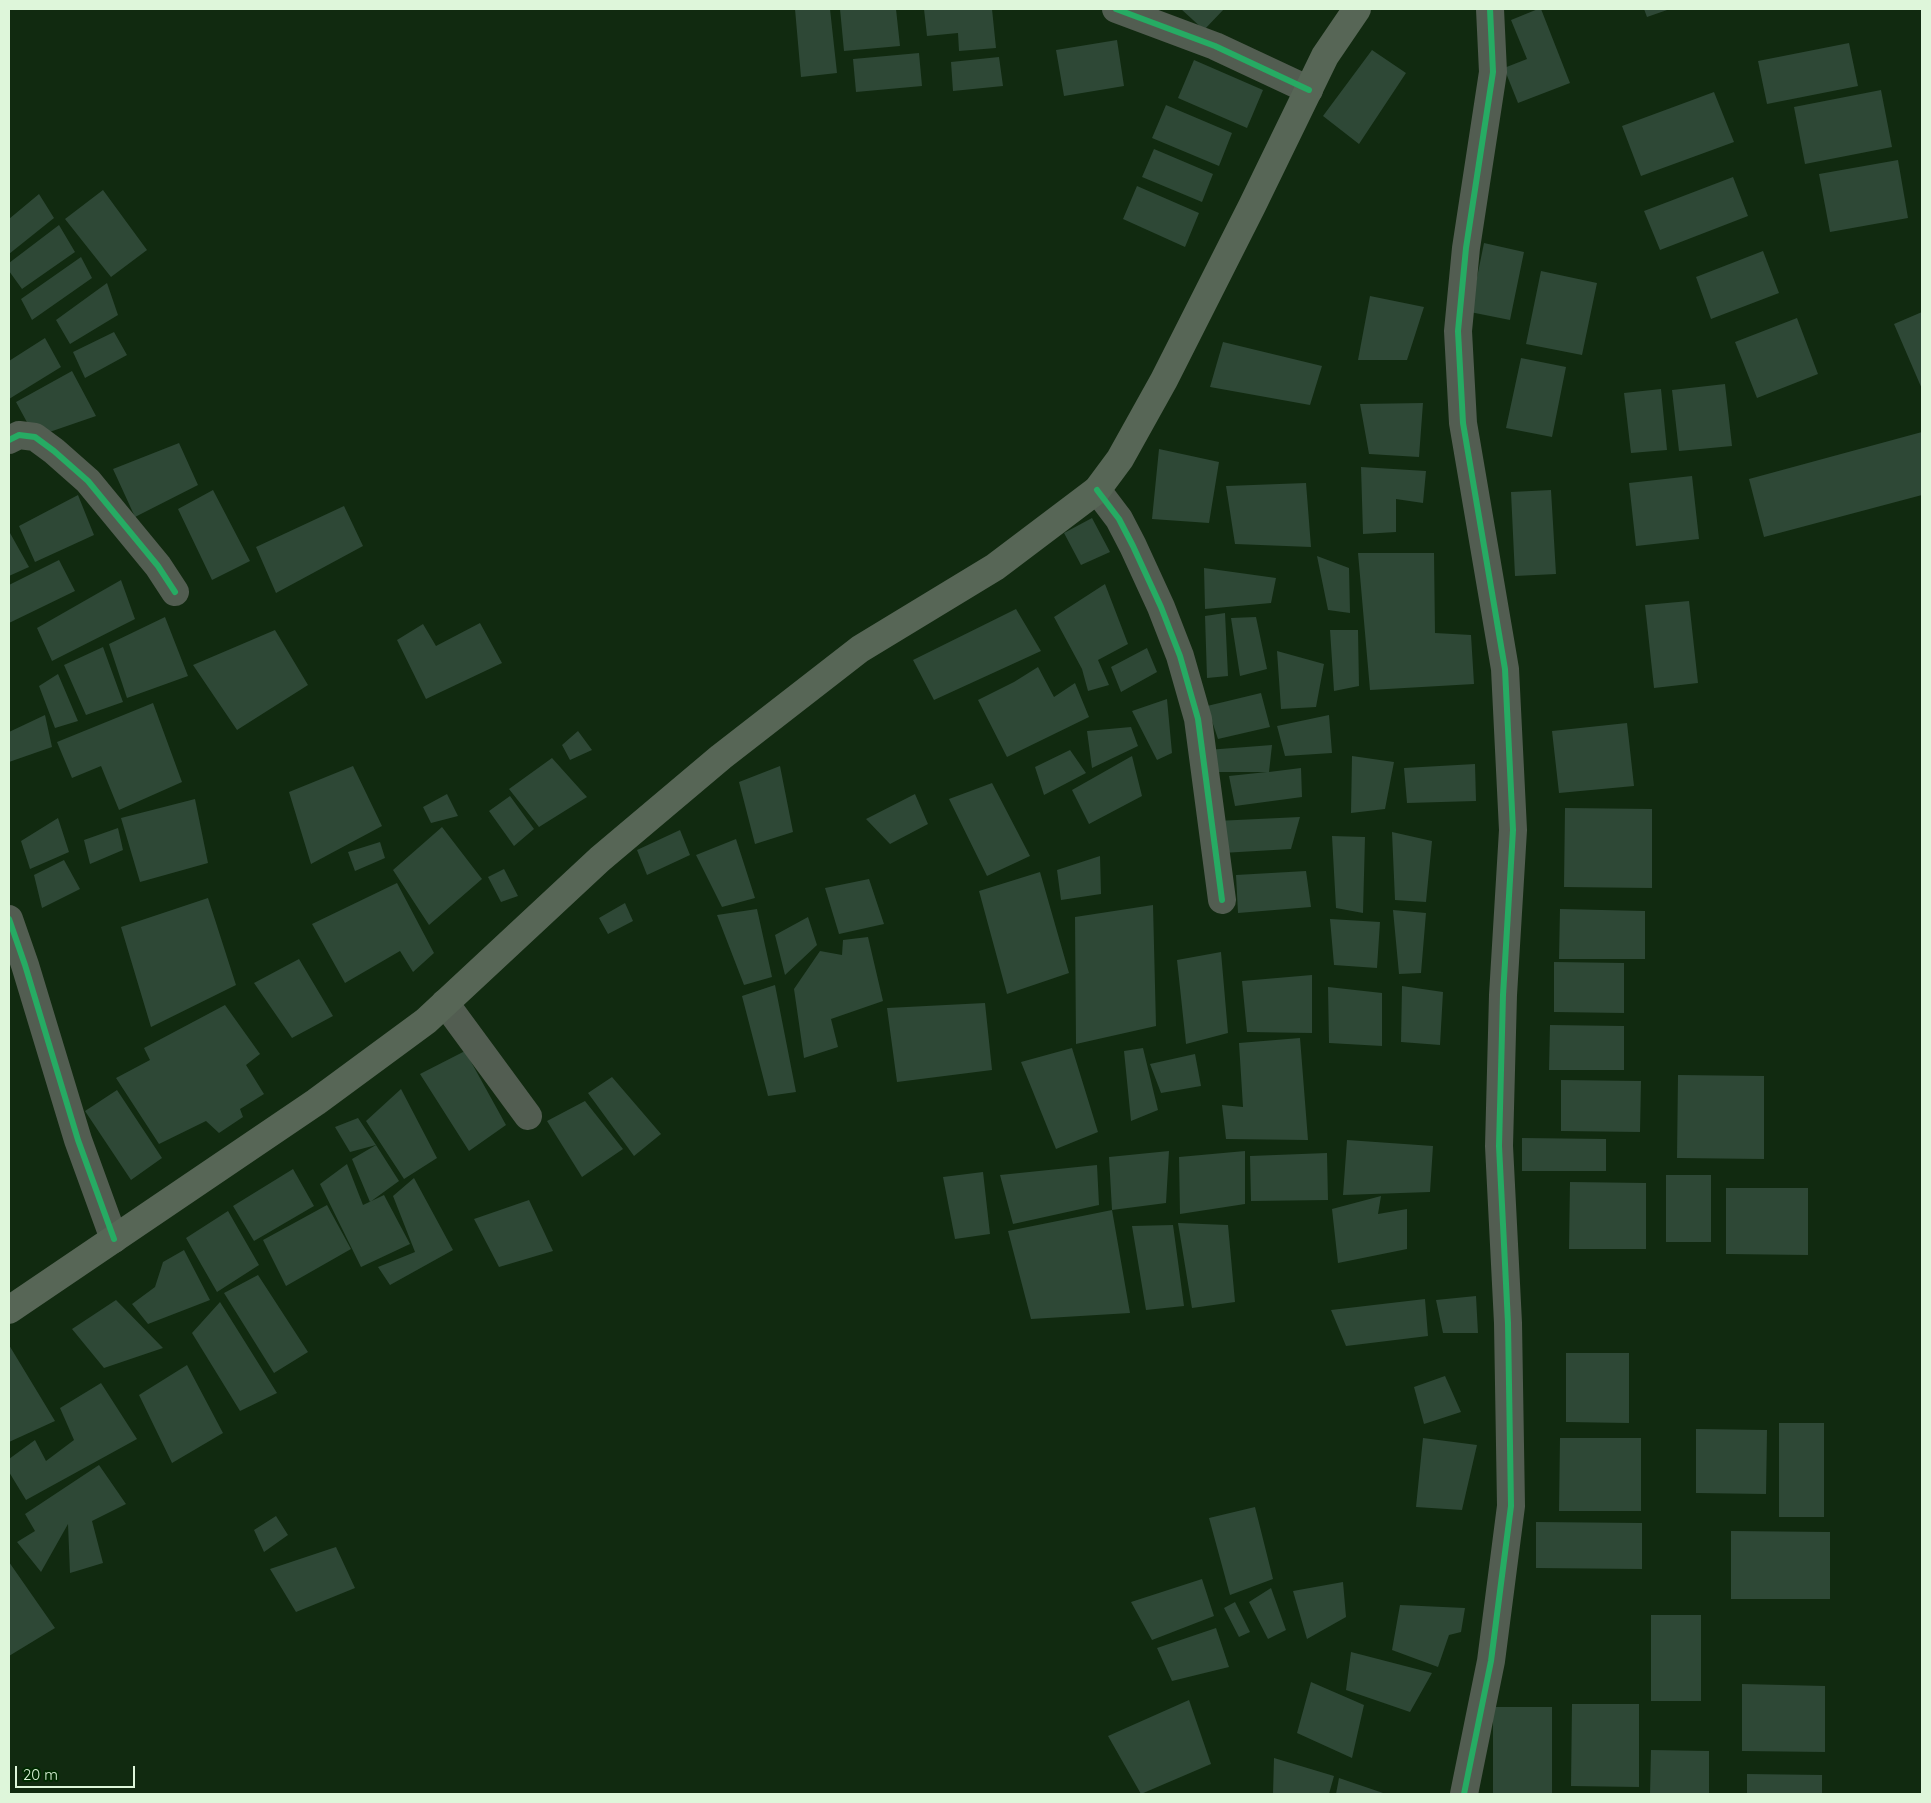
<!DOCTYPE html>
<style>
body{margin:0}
#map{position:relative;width:1931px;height:1803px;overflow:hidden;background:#112a10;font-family:Quicksand,sans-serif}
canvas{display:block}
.frame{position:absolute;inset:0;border:10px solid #def6da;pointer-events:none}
.scale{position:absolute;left:15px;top:1766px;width:120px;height:22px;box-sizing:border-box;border:2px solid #def6da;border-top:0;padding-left:6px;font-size:15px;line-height:18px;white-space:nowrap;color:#def6da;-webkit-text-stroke:4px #002b00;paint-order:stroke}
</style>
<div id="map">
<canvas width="1931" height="1803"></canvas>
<div class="frame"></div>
<div class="scale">20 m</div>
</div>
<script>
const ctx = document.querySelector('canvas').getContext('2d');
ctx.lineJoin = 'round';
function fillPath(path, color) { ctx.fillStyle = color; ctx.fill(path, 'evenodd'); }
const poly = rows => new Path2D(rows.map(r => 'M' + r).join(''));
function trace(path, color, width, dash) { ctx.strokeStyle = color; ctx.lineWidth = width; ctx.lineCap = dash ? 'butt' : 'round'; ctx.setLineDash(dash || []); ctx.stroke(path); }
fillPath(poly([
 [795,9,830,9,837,73,801,77],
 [840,9,896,9,900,46,844,51],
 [924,9,992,9,996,48,959,51,958,33,927,36],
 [1181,9,1224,9,1204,30],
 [1538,9,1541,9,1570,83,1518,103,1504,68,1527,59,1511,20],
 [1644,9,1670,9,1647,17],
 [1117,40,1124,86,1064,96,1056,50],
 [1849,43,1858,86,1767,104,1758,61],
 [1372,50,1406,73,1359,144,1323,116],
 [919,53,922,86,856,92,853,59],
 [999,57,1003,86,953,91,951,62],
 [1194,60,1263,90,1247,128,1178,98],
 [1881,90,1892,147,1805,164,1794,107],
 [1714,92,1734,142,1641,176,1622,126],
 [1166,105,1232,133,1219,166,1152,138],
 [1154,149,1213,174,1202,202,1142,177],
 [1898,160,1908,218,1830,232,1819,174],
 [1733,177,1748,216,1660,250,1644,211],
 [1137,186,1199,213,1185,247,1123,219],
 [103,190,147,250,111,277,65,219],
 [39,194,54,218,9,254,9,219],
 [59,225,75,252,22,289,9,271,9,263],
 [1484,243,1524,252,1510,320,1470,312],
 [1763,251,1779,293,1711,319,1696,277],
 [81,257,92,278,32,320,21,299],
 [1541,271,1597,283,1582,355,1526,344],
 [107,283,118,315,70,344,56,320],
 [1370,296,1424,307,1407,360,1358,360],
 [1922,312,1922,389,1894,324],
 [1797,318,1818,374,1757,398,1735,342],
 [114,332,127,355,85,378,73,352],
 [45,338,61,367,9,399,9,361],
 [1223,342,1322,366,1310,405,1210,387],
 [1521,358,1566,367,1552,437,1506,428],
 [72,371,96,416,35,437,16,402],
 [1725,384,1732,446,1679,451,1672,390],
 [1661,389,1667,450,1631,453,1624,393],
 [1423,403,1419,457,1369,454,1360,404],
 [1922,432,1922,495,1764,537,1749,479],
 [179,443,198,485,135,517,113,469],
 [1159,449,1219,462,1209,523,1152,519],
 [1361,467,1426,471,1423,503,1396,499,1396,532,1363,534],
 [1692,476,1699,539,1636,546,1629,483],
 [1306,483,1311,547,1235,544,1226,486],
 [213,490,250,561,212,580,178,509],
 [1551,490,1556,574,1515,576,1511,492],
 [78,495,94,535,35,562,19,526],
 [344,506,363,546,276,593,256,547],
 [1092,518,1110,552,1081,565,1064,533],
 [9,533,10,533,29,567,9,576],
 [1358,553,1434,553,1435,633,1471,635,1474,684,1370,690],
 [1317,556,1349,568,1350,613,1328,610],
 [59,560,75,591,9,623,9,585],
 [1204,568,1276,578,1271,603,1205,609],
 [121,580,135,619,52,661,37,628],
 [1105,584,1128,644,1098,660,1109,685,1088,691,1082,669,1054,617],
 [1689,601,1698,683,1654,688,1645,605],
 [1016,609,1041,651,934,700,913,660],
 [1225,613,1228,676,1207,678,1205,616],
 [165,617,188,676,127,698,109,644],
 [1256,617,1267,669,1240,676,1231,618],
 [480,623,502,663,426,699,397,640,423,624,436,646],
 [275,630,308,685,237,730,193,665],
 [1330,630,1358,630,1359,686,1334,691],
 [103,647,123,702,86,715,64,665],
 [1147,648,1157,672,1121,692,1111,667],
 [1277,651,1324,664,1316,707,1281,709],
 [1038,667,1054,697,1075,683,1089,717,1007,757,978,700,1014,682],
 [58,674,78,721,55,728,39,686],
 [1261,693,1270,727,1218,739,1207,706],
 [1167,699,1172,753,1157,760,1132,711],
 [153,703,182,782,119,810,101,766,72,778,57,742],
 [45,715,52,747,9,762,9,732],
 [1329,715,1332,753,1285,756,1277,726],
 [1627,723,1634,786,1559,793,1552,731],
 [1131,727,1138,746,1092,768,1087,731],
 [578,731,592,750,570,760,562,745],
 [1272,745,1269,772,1301,768,1302,797,1235,806,1229,776,1267,772,1212,772,1207,750],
 [1070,750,1086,773,1044,795,1035,767],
 [1132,756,1142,796,1089,824,1072,790],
 [1352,756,1394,762,1385,809,1351,813],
 [552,758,587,797,539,827,509,789],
 [1475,764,1476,801,1407,803,1404,768],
 [353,766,382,826,311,864,289,792],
 [780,766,793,832,755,844,739,782],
 [992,783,1030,856,987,876,949,799],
 [447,794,458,816,431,823,423,807],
 [915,794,928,824,890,844,866,819],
 [510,796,534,829,514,846,489,811],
 [195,799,208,863,140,882,121,818],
 [1565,808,1652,809,1652,888,1564,887],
 [1300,817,1291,849,1222,853,1216,821],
 [58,818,69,852,30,869,21,841],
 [442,827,482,879,429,925,393,870],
 [118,828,123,850,90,864,84,840],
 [680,830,690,855,647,875,637,850],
 [1392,832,1432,841,1426,902,1395,900],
 [1332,836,1365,837,1363,913,1336,908],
 [736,839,755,898,722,907,696,855],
 [380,842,385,858,355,871,348,852],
 [1100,856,1101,894,1061,900,1057,870],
 [64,860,80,889,42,908,34,875],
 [504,869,518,896,501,902,488,877],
 [1306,871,1311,907,1238,913,1236,875],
 [1040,872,1069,973,1007,994,979,891],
 [869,879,884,924,839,934,825,888],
 [397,883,434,953,413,972,400,951,345,983,312,924],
 [208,898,236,985,151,1027,121,927],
 [625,903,633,921,608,934,599,918],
 [1153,905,1156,1026,1076,1044,1075,917],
 [757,909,772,977,744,985,717,915],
 [1560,909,1645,911,1645,959,1559,959],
 [1393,910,1426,913,1421,973,1399,974],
 [808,917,817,945,785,975,775,935],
 [1330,919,1380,922,1377,968,1334,965],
 [868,937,883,1001,831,1019,838,1047,804,1058,794,989,820,951,842,955,843,940],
 [1221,952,1228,1033,1186,1044,1177,960],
 [299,959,333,1016,292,1038,254,983],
 [1554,962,1624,963,1624,1013,1554,1012],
 [1312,975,1312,1033,1247,1032,1242,981],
 [775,985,796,1092,768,1096,742,996],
 [1402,986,1443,992,1440,1045,1401,1042],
 [1328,987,1382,993,1382,1046,1329,1043],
 [985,1003,992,1070,897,1082,887,1008],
 [225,1005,260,1054,246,1065,264,1094,240,1109,243,1117,219,1133,206,1121,159,1144,116,1078,150,1060,144,1048],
 [1550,1025,1624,1026,1624,1070,1549,1070],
 [1300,1038,1308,1140,1226,1139,1222,1105,1243,1107,1239,1043],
 [1072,1048,1098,1132,1056,1149,1021,1062],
 [1143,1048,1158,1110,1131,1121,1124,1051],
 [465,1051,506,1125,469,1151,420,1074],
 [1195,1054,1201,1086,1161,1093,1150,1064],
 [1678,1075,1764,1076,1764,1159,1677,1158],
 [612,1077,661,1134,634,1156,588,1093],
 [1561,1080,1641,1081,1640,1132,1561,1131],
 [401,1089,437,1158,404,1179,366,1121],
 [117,1090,162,1158,131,1180,85,1111],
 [585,1101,623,1149,582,1177,547,1121],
 [358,1118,376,1145,350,1152,335,1127],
 [1522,1138,1606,1139,1606,1171,1522,1171],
 [1347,1140,1433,1146,1430,1192,1343,1195],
 [376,1145,399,1181,370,1202,352,1159],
 [1169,1151,1166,1203,1112,1210,1109,1157],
 [1245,1151,1245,1204,1180,1214,1179,1157],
 [1327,1153,1328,1200,1251,1201,1250,1156],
 [347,1164,363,1205,384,1195,410,1244,361,1267,320,1184],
 [1097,1165,1099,1205,1013,1224,1000,1175],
 [293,1169,314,1206,254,1241,233,1206],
 [983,1172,990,1234,955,1239,943,1177],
 [1666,1175,1711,1175,1711,1242,1666,1242],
 [414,1178,453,1250,390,1285,378,1267,415,1252,393,1196],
 [1570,1182,1646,1183,1646,1249,1569,1249],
 [1726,1188,1808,1188,1808,1255,1726,1254],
 [1381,1196,1378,1214,1407,1209,1407,1249,1338,1263,1332,1209],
 [529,1200,553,1251,499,1267,474,1219],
 [327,1205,351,1249,286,1286,263,1240],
 [1112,1210,1130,1313,1031,1319,1008,1231],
 [228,1211,259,1265,217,1292,186,1238],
 [1178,1223,1228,1225,1235,1302,1192,1308],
 [1173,1225,1184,1306,1146,1310,1132,1226],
 [184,1250,210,1300,148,1324,132,1304,155,1287,163,1262],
 [258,1275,308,1352,274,1373,224,1293],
 [1476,1296,1478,1333,1443,1333,1436,1300],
 [1425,1299,1428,1336,1346,1346,1331,1310],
 [116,1300,163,1348,104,1368,72,1329],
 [220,1302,277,1393,240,1411,192,1333],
 [9,1345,55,1421,9,1442],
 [1566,1353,1629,1353,1629,1423,1566,1422],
 [187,1365,223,1433,172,1463,139,1395],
 [1445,1376,1461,1412,1424,1424,1414,1387],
 [101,1383,137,1439,26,1500,9,1472,9,1459,35,1440,46,1461,74,1440,60,1408],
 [1779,1423,1824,1423,1824,1517,1779,1517],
 [1696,1429,1767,1430,1766,1494,1696,1493],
 [1423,1438,1477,1445,1462,1510,1416,1507],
 [1560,1438,1641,1438,1641,1511,1559,1511],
 [99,1465,126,1504,92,1521,103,1563,70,1573,68,1524,41,1572,17,1542,35,1531,25,1514],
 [1255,1507,1273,1579,1230,1595,1209,1518],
 [276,1516,288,1535,264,1552,254,1530],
 [1536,1522,1642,1523,1642,1569,1536,1568],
 [1731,1531,1830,1532,1830,1599,1731,1599],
 [336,1547,355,1588,296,1612,270,1569],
 [9,1562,55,1628,9,1656],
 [1202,1579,1214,1616,1152,1640,1131,1602],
 [1343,1582,1346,1617,1307,1639,1293,1591],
 [1271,1588,1286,1630,1268,1639,1249,1602],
 [1235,1602,1250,1632,1239,1637,1224,1608],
 [1400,1605,1465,1608,1461,1632,1449,1635,1438,1667,1392,1650],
 [1651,1615,1701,1615,1701,1701,1651,1701],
 [1216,1628,1229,1667,1172,1681,1157,1648],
 [1351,1652,1432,1673,1410,1712,1346,1690],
 [1311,1682,1364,1705,1352,1758,1297,1733],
 [1742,1684,1825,1686,1825,1752,1742,1751],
 [1189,1700,1211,1764,1141,1794,1108,1736],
 [1572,1704,1639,1704,1639,1787,1571,1786],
 [1493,1707,1552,1707,1552,1794,1493,1794],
 [1651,1750,1709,1751,1709,1794,1650,1794],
 [1274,1758,1334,1776,1329,1794,1273,1794],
 [1747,1774,1822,1775,1822,1794,1747,1794],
 [1339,1778,1386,1794,1336,1794]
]), '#2e4836');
trace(poly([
 [1116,9,1215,46,1309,90],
 [9,440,19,435,35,437,54,451,88,481,158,566,175,592],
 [1097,490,1119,519,1133,546,1161,607,1180,656,1198,719,1222,900],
 [9,919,25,965,78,1140,114,1239],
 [445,1003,528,1116],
 [1464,1794,1491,1661,1511,1506,1508,1323,1499,1146,1503,995,1513,830,1505,669,1463,423,1458,331,1466,248,1493,72,1490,9]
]), '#525d51', 28);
trace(poly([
 [9,1310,316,1102,426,1021,600,859,721,757,860,649,995,567,1097,490,1120,459,1164,380,1252,206,1325,56,1357,9]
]), '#576656', 28);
trace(poly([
 [1116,9,1215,46,1309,90],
 [9,440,19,435,35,437,54,451,88,481,158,566,175,592],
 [1097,490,1119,519,1133,546,1161,607,1180,656,1198,719,1222,900],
 [9,919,25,965,78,1140,114,1239],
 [1464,1794,1491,1661,1511,1506,1508,1323,1499,1146,1503,995,1513,830,1505,669,1463,423,1458,331,1466,248,1493,72,1490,9]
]), '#26ab63', 6);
</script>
